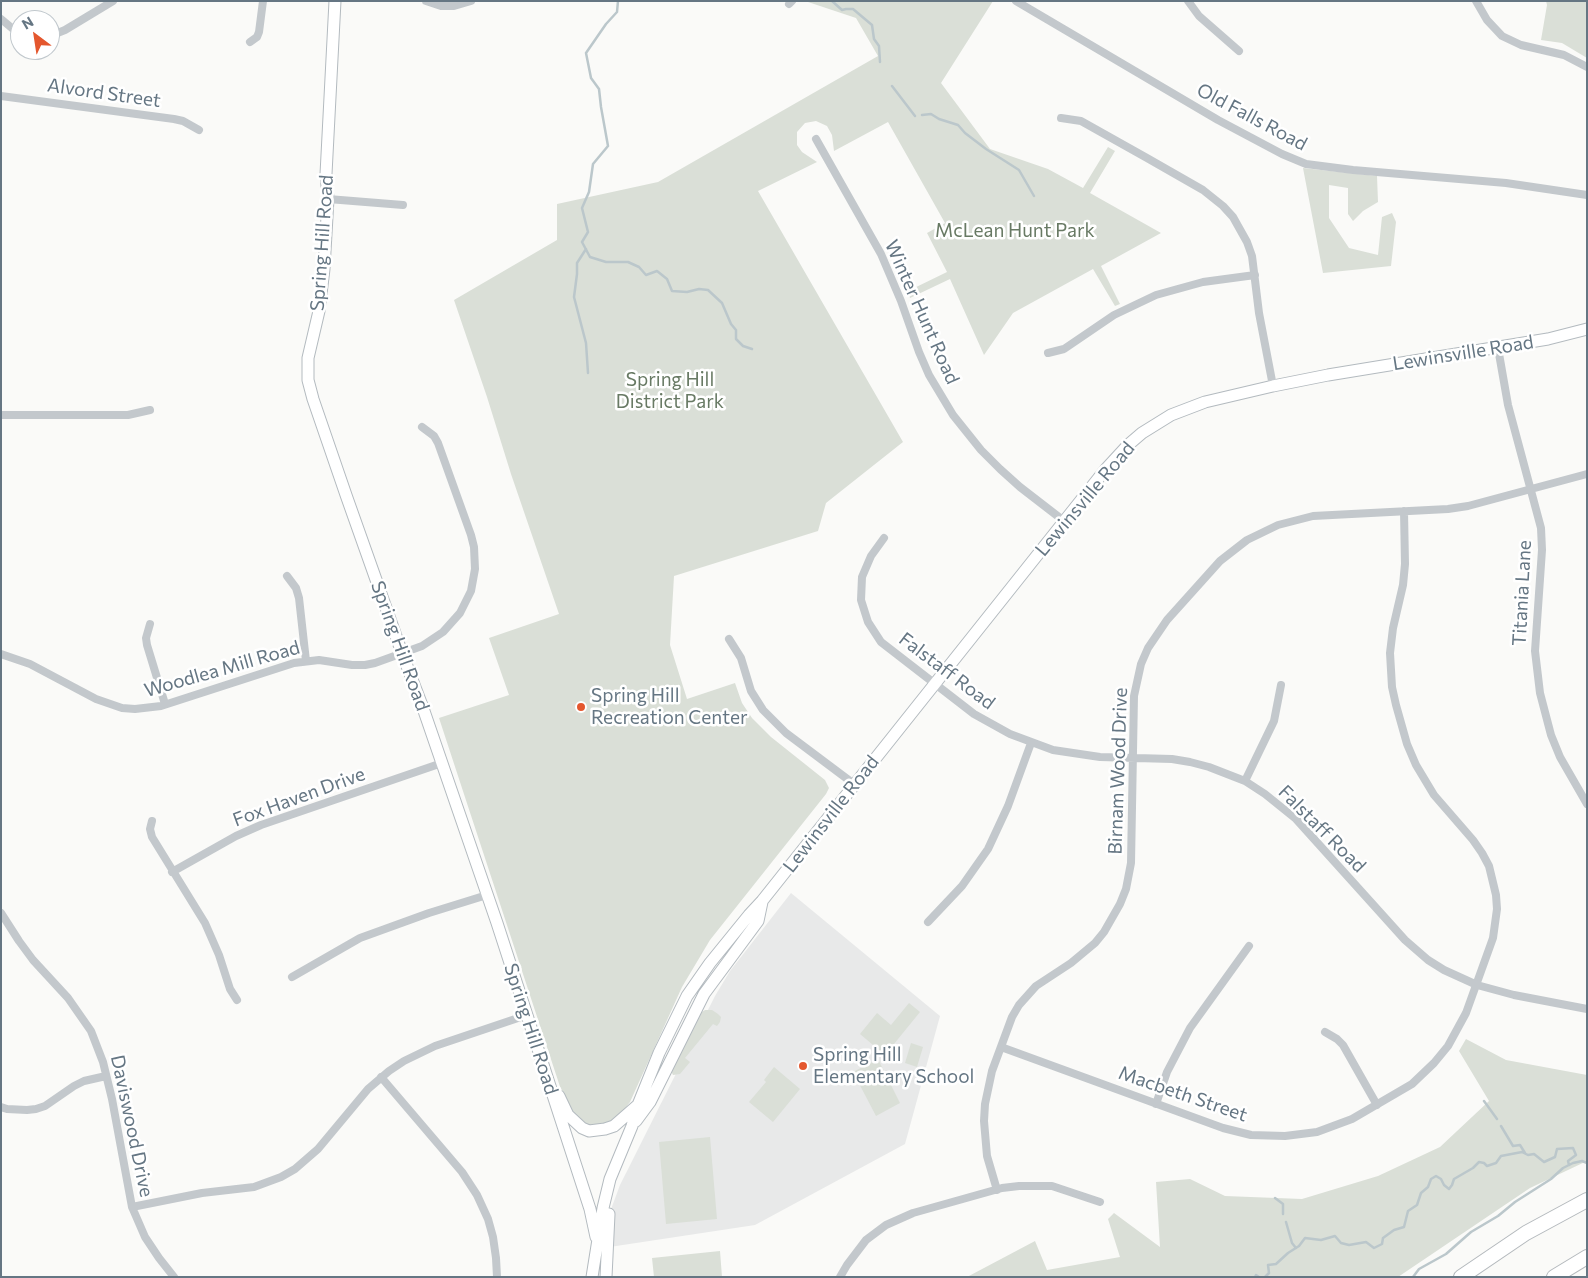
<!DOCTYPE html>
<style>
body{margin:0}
#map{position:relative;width:1588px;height:1278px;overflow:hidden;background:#fafaf8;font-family:Commissioner,sans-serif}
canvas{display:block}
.frame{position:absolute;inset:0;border:2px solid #657683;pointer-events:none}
.north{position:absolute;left:10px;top:10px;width:50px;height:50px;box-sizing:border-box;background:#fff;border:1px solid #c1c8cd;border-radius:50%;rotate:329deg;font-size:14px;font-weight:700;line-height:20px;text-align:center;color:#657683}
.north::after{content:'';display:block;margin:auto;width:18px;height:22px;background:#e4572e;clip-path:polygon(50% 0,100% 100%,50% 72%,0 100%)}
</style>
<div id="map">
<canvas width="1588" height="1278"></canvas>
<div class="frame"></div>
<div class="north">N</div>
</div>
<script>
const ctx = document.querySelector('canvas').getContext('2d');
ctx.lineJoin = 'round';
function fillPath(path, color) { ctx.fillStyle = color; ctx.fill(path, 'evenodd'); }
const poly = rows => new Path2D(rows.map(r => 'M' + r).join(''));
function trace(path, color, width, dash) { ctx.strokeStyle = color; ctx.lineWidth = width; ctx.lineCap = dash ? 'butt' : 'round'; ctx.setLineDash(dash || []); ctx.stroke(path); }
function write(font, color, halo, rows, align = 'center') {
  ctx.font = font + ' Commissioner,sans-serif'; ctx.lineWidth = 5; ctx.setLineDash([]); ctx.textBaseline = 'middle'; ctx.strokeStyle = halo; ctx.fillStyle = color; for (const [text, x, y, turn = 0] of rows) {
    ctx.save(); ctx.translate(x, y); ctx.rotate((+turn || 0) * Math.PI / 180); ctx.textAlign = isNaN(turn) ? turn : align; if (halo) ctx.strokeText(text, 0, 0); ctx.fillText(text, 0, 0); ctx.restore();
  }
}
fillPath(poly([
 [791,893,940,1016,905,1144,755,1225,603,1248,610,1212,620,1185,715,996,730,971]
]), '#e8e9e9');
fillPath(poly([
 [805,1,993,1,941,83,990,149,1048,169,1083,188,1108,147,1115,151,1090,193,1161,233,1101,266,1120,304,1115,306,1093,269,1013,313,984,355,950,279,910,298,908,291,947,272,927,233,945,223,888,122,834,151,832,135,827,126,816,121,805,123,797,132,797,145,802,152,817,162,758,191,903,442,826,503,818,531,674,576,670,645,687,699,735,683,742,703,752,718,771,737,825,780,829,788,826,794,710,940,682,987,630,1102,616,1120,597,1128,580,1124,567,1108,439,718,509,695,489,638,559,614,511,474,487,397,454,300,557,240,557,204,658,182,878,56,856,18],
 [1546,1,1587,1,1587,58,1562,43,1541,40,1547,5],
 [1303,168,1377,176,1378,202,1363,211,1353,221,1348,214,1348,188,1329,185,1329,218,1349,248,1378,255,1382,217,1392,213,1396,222,1391,266,1323,273],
 [909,1003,920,1012,885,1055,860,1034,877,1013,891,1025],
 [705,1010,712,1010,718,1014,721,1017,720,1022,717,1026,713,1024,685,1058,690,1062,680,1074,673,1075,671,1071,697,1015],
 [1466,1039,1506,1060,1587,1075,1587,1161,1530,1188,1398,1277,967,1277,1035,1241,1047,1270,1120,1257,1108,1219,1114,1213,1160,1247,1156,1182,1190,1179,1225,1196,1302,1199,1378,1176,1440,1147,1489,1101,1459,1051],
 [911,1043,923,1047,917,1067,905,1063],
 [878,1059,900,1103,876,1116,853,1072],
 [774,1067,800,1089,773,1122,749,1102,766,1082,764,1080],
 [710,1137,717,1219,666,1224,659,1142],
 [720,1251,722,1277,654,1277,652,1258]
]), '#dadfd7');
trace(poly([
 [618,1,617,12,606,24,586,53,591,78,599,89,601,107,608,146,593,164,589,192,582,208,588,232,582,242,590,257,606,262,628,262,639,267,646,275,657,271,667,279,672,291,687,292,699,289,708,290,722,303,731,324,736,330,736,339,743,346,752,349],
 [832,1,842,10,846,9,853,9,872,25,874,39,879,46,880,62],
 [892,86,915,116],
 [922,115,931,114,939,119,958,125,965,133,986,149,1019,170,1034,196],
 [586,249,577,263,577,274,574,297,586,343,588,373],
 [1484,1101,1497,1119],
 [1501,1126,1513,1146,1520,1145,1525,1153],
 [1275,1198,1283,1204,1283,1214],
 [1286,1222,1292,1243,1296,1248],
 [1255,1277,1256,1275,1259,1277],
 [1265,1277,1269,1273,1268,1265,1276,1264,1288,1253,1299,1246,1305,1238,1321,1240,1335,1236,1341,1243,1349,1245,1366,1242,1374,1248,1382,1244,1383,1238,1394,1230,1404,1227,1408,1211,1417,1205,1421,1193,1428,1187,1431,1179,1436,1176,1441,1179,1444,1185,1449,1189,1452,1185,1454,1179,1473,1168,1479,1162,1484,1163,1487,1166,1496,1163,1501,1156,1522,1152,1528,1155,1534,1154,1544,1162,1555,1157,1557,1149,1573,1148,1576,1155,1568,1161,1569,1165],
 [1413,1277,1419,1269,1446,1254,1471,1232,1498,1216,1515,1202,1551,1179,1563,1168,1573,1163,1582,1161,1587,1163]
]), '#bbc7cb', 2.5);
const secondary = poly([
 [335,1,326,174,328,199,324,269,319,311,308,358,308,380,313,399,346,495,402,653,423,708,497,923,590,1209,596,1237],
 [559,1096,568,1115,582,1128,589,1131,605,1129,614,1126,638,1105],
 [636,1121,650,1102,704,994,758,921,762,902],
 [592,1277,603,1208,610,1179,632,1126,638,1105,659,1053,687,996,710,963,749,915,762,901,1105,470,1128,445,1142,433,1171,415,1205,402,1273,386,1328,375,1548,339,1587,329],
 [606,1277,609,1214]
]);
const highway = poly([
 [1461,1277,1526,1233,1587,1200],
 [1554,1277,1587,1257]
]);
trace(secondary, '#b3babf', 13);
trace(highway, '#b4b9bd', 16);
trace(poly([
 [426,1,441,6,454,6,471,1],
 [1016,1,1218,120,1282,154,1306,164,1353,170,1506,183,1587,195],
 [1188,1,1199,16,1239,51],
 [1476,1,1487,20,1502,36,1521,45,1564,55,1587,67],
 [789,4,792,1],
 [1,19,13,29,20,33],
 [50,36,65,30,113,1],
 [250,42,257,37,259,32,263,1],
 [1,96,174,119,183,121,199,130],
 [1061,118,1081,121,1147,158,1203,190,1223,206,1233,217,1247,242,1252,256,1259,313,1273,386],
 [816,139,881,254,901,301,919,352,929,375,953,415,981,450,1000,469,1020,487,1064,521],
 [328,199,403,205],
 [1498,348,1508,405,1541,528,1542,550,1535,651,1540,693,1551,735,1560,757,1587,804],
 [1048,353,1064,349,1114,315,1156,295,1203,282,1255,275],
 [1,415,128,415,150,410],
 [884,538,871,556,862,577,861,600,868,622,881,642,974,714,1010,734,1053,750,1100,757,1172,759,1190,762,1209,767,1245,781,1265,794,1296,819,1405,940,1428,960,1444,970,1477,985,1514,995,1587,1009],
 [287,576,296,588,299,598,306,661],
 [150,624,146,638,147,645,165,704],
 [729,639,741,658,751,691,763,710,786,733,854,784],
 [1,654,30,664,96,699,122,708,135,709,161,706,294,663,319,660,352,665,365,665,375,663,422,646,443,632,460,613,471,591,475,569,474,547,471,535,438,443,434,436,422,427],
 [1245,781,1274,721,1281,685],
 [152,821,150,829,152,837,205,923,219,955,230,989,237,1000],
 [172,872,236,836,261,825,442,763],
 [1,913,19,941,33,960,68,998,91,1031,103,1062,112,1099,132,1207,145,1237,159,1258,174,1277],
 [928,922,962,886,988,849,1008,806,1031,743],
 [292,977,360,938,429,913,487,895],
 [1325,1032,1337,1039,1343,1045,1377,1105],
 [1001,1047,1223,1128,1251,1135,1285,1136,1317,1132,1352,1119,1412,1084,1434,1063,1448,1046,1466,1013,1493,938,1497,909,1496,895,1489,866,1482,853,1473,840,1434,795,1416,765,1407,744,1396,705,1392,687,1390,653,1393,628,1403,585,1405,564,1404,511],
 [381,1077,462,1172,477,1195,488,1219,493,1237,496,1258,497,1277],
 [1156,1104,1167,1072,1190,1028,1249,946],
 [1,1107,7,1109,27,1110,36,1109,45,1106,74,1086,84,1081,106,1076],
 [997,1190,987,1156,984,1121,985,1104,992,1071,1012,1017,1019,1005,1036,986,1071,963,1095,943,1104,932,1120,904,1126,889,1131,863,1134,696,1141,664,1148,648,1167,620,1220,561,1247,540,1278,525,1313,516,1448,509,1468,506,1587,474],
 [132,1207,202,1193,254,1187,281,1177,295,1169,318,1149,368,1089,389,1071,404,1061,435,1046,527,1015],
 [840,1277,847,1265,866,1240,886,1225,913,1213,1002,1188,1019,1186,1052,1186,1100,1202]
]), '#c3c8cc', 8);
trace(secondary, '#fff', 11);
trace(highway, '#fff', 14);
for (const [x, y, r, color] of [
 [581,707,5,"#e4572e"],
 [803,1066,5,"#e4572e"]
]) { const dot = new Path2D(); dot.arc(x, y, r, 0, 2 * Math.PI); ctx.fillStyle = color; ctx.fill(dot); trace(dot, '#fff', 2); }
write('19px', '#657683', '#fff', [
 ["Alvord Street",104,93,8],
 ["Old Falls Road",1252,117,28],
 ["Spring Hill Road",322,243,-86],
 ["Winter Hunt Road",922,312,66],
 ["Lewinsville Road",1463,353,-9],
 ["Lewinsville Road",1085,499,-50],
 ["Titania Lane",1522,593,-87],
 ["Spring Hill Road",400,646,70],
 ["Woodlea Mill Road",222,669,-16],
 ["Falstaff Road",947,671,37],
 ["Birnam Wood Drive",1118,771,-88],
 ["Fox Haven Drive",299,797,-20],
 ["Lewinsville Road",831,814,-52],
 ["Falstaff Road",1322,829,45],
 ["Spring Hill Road",531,1029,72],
 ["Macbeth Street",1183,1094,19],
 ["Daviswood Drive",132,1126,78]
]);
write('19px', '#687a64', '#fff', [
 ["McLean Hunt Park",1015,231],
 ["Spring Hill",670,380],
 ["District Park",670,402]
]);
write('19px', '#657683', '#fff', [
 ["Spring Hill",591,696],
 ["Recreation Center",591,718],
 ["Spring Hill",813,1055],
 ["Elementary School",813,1077]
], 'left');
</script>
